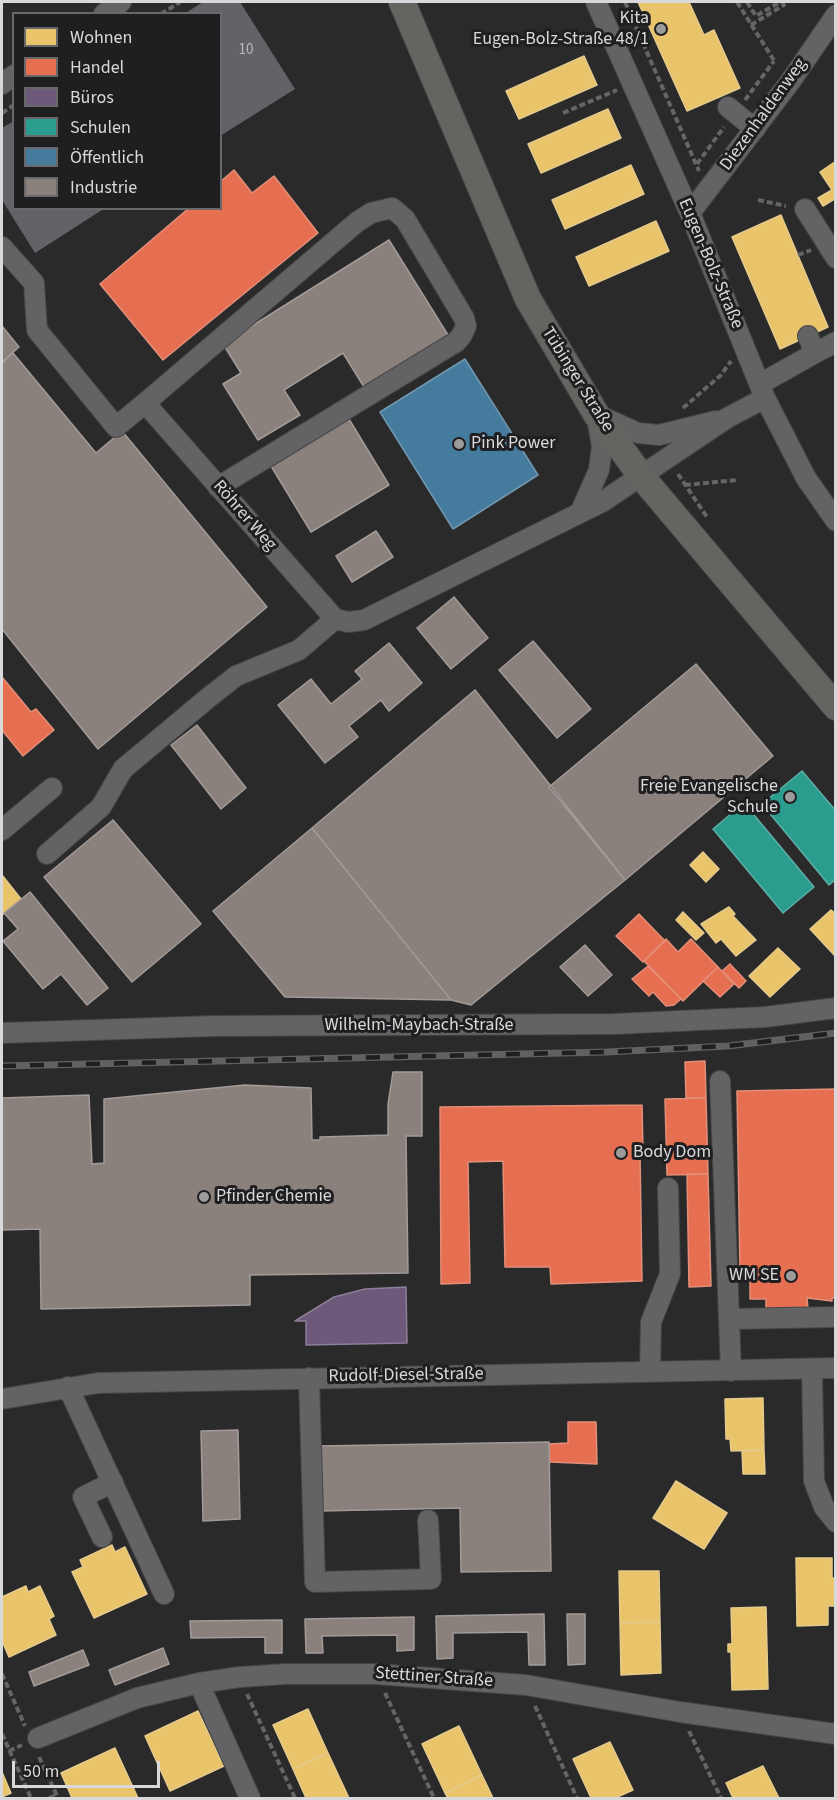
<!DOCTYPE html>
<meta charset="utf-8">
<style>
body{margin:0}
#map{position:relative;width:837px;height:1800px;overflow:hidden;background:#2a2a2b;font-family:"Source Sans 3",sans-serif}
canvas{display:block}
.frame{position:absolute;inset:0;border:3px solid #d9d9db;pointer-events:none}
.legend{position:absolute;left:12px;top:12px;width:210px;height:198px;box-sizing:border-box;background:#1f1f22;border:2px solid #69696c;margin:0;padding:8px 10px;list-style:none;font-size:18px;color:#d9d9db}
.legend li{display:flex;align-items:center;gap:12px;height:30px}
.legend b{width:30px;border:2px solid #69696c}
.scale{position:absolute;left:12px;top:1761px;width:148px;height:27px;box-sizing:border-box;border:3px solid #d9d9db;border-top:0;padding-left:8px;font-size:18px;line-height:21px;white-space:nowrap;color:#d9d9db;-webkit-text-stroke:4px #1f1f22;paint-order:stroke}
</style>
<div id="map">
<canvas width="837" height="1800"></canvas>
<div class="frame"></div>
<ul class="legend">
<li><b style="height:16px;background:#e9c46a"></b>Wohnen</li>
<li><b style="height:16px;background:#e76f51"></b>Handel</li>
<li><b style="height:16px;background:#6d597a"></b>Büros</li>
<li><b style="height:16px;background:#2a9d8f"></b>Schulen</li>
<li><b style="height:16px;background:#457b9d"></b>Öffentlich</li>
<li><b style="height:16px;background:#8a817c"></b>Industrie</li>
</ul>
<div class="scale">50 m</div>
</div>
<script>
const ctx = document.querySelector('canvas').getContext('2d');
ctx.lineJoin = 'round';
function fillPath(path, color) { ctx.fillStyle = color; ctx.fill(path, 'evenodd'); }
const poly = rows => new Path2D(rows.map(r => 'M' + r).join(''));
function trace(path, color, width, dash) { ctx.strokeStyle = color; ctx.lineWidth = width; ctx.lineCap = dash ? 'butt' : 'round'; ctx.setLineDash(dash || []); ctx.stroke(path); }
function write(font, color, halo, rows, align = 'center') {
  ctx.font = font + ' "Source Sans 3",sans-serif'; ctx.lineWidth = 6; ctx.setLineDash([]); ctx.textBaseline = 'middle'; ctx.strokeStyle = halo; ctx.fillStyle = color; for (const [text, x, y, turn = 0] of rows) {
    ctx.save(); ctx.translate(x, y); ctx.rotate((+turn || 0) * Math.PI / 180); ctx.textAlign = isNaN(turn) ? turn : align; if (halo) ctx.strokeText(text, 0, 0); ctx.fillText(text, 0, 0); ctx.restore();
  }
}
const homes = poly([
 [638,2,689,2,704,35,714,30,740,88,687,111,638,2],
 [584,56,597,85,519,119,506,91,584,56],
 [608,109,621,138,541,173,528,144,608,109],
 [836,161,836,198,823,206,818,198,832,190,820,172,836,161],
 [631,165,644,194,565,229,552,200,631,165],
 [781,215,828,327,780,349,732,237,781,215],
 [656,221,669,251,589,286,576,257,656,221],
 [703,852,719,869,706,882,690,865,703,852],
 [2,875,21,899,2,915,2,875],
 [729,907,735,914,733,916,756,940,736,956,721,939,716,943,701,924,729,907],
 [831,910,836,914,836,957,810,929,831,910],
 [683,912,704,933,696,940,676,920,683,912],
 [778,948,800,969,770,997,749,976,778,948],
 [763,1398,764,1450,731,1451,730,1439,726,1439,725,1399,763,1398],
 [764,1450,765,1474,743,1474,742,1451,764,1450],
 [676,1481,727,1513,704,1549,653,1518,676,1481],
 [112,1545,115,1552,125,1547,147,1594,94,1618,72,1572,83,1567,80,1560,112,1545],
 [796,1558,832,1558,832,1578,836,1578,836,1606,828,1606,828,1625,797,1626,796,1558],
 [619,1571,659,1571,660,1622,620,1623,619,1571],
 [26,1586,28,1592,40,1586,54,1616,49,1619,56,1635,9,1657,2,1641,2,1597,26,1586],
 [766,1607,768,1689,732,1690,731,1652,728,1652,728,1644,732,1644,731,1608,766,1607],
 [660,1622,661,1673,621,1675,620,1623,660,1622],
 [308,1709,328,1753,293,1769,273,1725,308,1709],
 [198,1711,224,1766,170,1791,145,1736,198,1711],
 [459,1726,482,1775,445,1793,422,1744,459,1726],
 [610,1742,633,1790,615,1798,591,1798,573,1759,610,1742],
 [115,1748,138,1798,72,1798,61,1773,115,1748],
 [328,1753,349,1798,306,1798,293,1769,328,1753],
 [763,1766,779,1798,733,1798,726,1783,763,1766],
 [2,1772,11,1793,2,1797,2,1772],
 [482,1775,493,1798,448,1798,445,1793,482,1775]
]);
fillPath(homes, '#e9c46a');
trace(homes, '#e4ca8c', 1.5);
const shops = poly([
 [234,170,252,193,274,176,318,233,163,360,100,284,189,208,220,208,220,182,234,170],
 [2,677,31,712,36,709,54,730,23,756,2,730,2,677],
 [639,914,665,941,643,962,616,936,639,914],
 [666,939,678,952,691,939,718,967,683,1001,644,961,666,939],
 [730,964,746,981,739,988,722,971,730,964],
 [648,966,681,999,674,1005,666,1006,653,992,649,996,632,979,648,966],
 [718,967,734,984,720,997,703,981,718,967],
 [705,1061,706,1098,686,1098,685,1062,705,1061],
 [836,1089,836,1298,832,1298,832,1301,807,1298,808,1309,766,1310,766,1299,750,1299,750,1271,740,1272,737,1091,836,1089],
 [706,1098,708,1174,667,1175,665,1099,706,1098],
 [642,1105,643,1152,640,1152,642,1281,551,1284,550,1267,505,1267,503,1161,468,1162,470,1283,441,1284,440,1107,642,1105],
 [687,1174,708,1174,711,1286,689,1287,687,1174],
 [568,1422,596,1422,597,1464,550,1462,549,1444,568,1443,568,1422]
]);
fillPath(shops, '#e76f51');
trace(shops, '#e38f7a', 1.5);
const offices = poly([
 [406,1287,407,1343,306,1345,306,1321,295,1321,334,1297,365,1289,406,1287]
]);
fillPath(offices, '#6d597a');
trace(offices, '#8d7f97', 1.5);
const schools = poly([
 [802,771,836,811,836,879,829,885,762,804,802,771],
 [744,803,814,887,783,913,713,829,744,803]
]);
fillPath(schools, '#2a9d8f');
trace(schools, '#5eafa6', 1.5);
const public = poly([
 [465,359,538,475,453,529,380,412,465,359]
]);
fillPath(public, '#457b9d');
trace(public, '#7197b0', 1.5);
const industry = poly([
 [389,240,448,335,364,387,343,353,284,390,300,415,258,440,223,384,241,373,223,344,389,240],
 [2,326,19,347,2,362,2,326],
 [13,353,96,453,122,431,267,607,98,749,2,629,2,363,13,353],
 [349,419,389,485,311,532,271,466,349,419],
 [376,531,393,557,352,582,336,556,376,531],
 [454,597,488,638,451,669,417,628,454,597],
 [533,641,591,709,557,738,499,670,533,641],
 [389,643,422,683,389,711,381,700,349,726,358,737,325,763,278,705,311,679,331,704,362,679,355,671,389,643],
 [696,664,773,756,625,880,549,787,696,664],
 [475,690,625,880,471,1005,451,1000,312,828,475,690],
 [197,725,246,788,221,809,171,745,197,725],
 [113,820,201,924,132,982,44,877,113,820],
 [312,828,451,1000,285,997,213,911,312,828],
 [30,892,108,988,87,1005,61,974,43,989,3,941,18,929,4,913,30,892],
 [585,945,612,975,588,996,560,967,585,945],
 [393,1072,422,1072,422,1136,406,1136,408,1273,250,1275,250,1305,41,1309,40,1229,2,1230,2,1098,89,1095,92,1164,104,1163,104,1099,245,1085,311,1088,312,1140,320,1140,320,1137,388,1135,388,1104,393,1072],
 [238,1430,240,1519,203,1521,201,1431,238,1430],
 [549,1442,551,1571,461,1572,460,1508,320,1511,319,1446,549,1442],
 [544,1614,545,1665,529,1665,528,1632,453,1633,453,1658,437,1659,436,1616,544,1614],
 [567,1614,585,1614,585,1664,568,1665,567,1614],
 [414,1617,414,1650,397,1651,397,1635,322,1636,323,1653,306,1653,305,1619,414,1617],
 [282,1620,282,1653,265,1653,265,1637,191,1638,190,1621,282,1620],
 [163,1648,169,1664,115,1685,109,1670,163,1648],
 [83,1650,89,1665,34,1686,29,1672,83,1650]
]);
fillPath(industry, '#8a817c');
trace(industry, '#a29b98', 1.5);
fillPath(poly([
 [203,2,240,2,295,89,220,136,220,14,184,14],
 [14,121,14,208,105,208,35,253,2,200,2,128]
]), '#626369');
const minor = poly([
 [596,2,690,213,765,398,806,478,836,521],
 [104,14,121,2],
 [2,84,14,75],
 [728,107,755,129],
 [805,209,836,258],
 [690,213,790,82,836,15],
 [2,247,34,283,37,330,116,427,145,403,335,619,348,622,364,620,602,502,727,418,765,398],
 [815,353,836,342],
 [760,384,815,353,808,336],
 [145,403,357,222,371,213,392,208,405,219,464,318,466,326,462,335,456,342,218,487],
 [598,415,638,433,659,435,716,421],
 [580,513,599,470,602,446,597,418],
 [2,830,52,788],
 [47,854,101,807,123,769,208,698,236,676,299,650,335,619],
 [2,1033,214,1026,614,1024,765,1017,836,1008],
 [720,1081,731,1371],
 [729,1319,836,1317],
 [812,1369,814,1481,824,1507,836,1522],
 [650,1372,651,1322,670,1274,668,1188],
 [309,1378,315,1582,431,1579,428,1520],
 [68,1387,164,1594],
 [2,1399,98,1383,836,1368],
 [102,1537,83,1497,113,1482],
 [199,1683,250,1798],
 [38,1738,137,1698,199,1683,240,1677,286,1674,376,1674,526,1685,680,1712,836,1734]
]);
const major = poly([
 [402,2,528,299,596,414,641,476,836,707]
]);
trace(minor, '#464648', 22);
trace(major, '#464648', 28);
trace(poly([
 [625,2,699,171],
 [737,2,775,62],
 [747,2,756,16,780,2],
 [161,14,180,2],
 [751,25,784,5,782,2],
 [745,100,774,61],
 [2,113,14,105],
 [563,113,617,90],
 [697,164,724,127],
 [758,200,786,206],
 [798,255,811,250],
 [683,408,721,375,731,361],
 [678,474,707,517],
 [685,485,737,480],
 [2,1674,25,1726],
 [385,1693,434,1798],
 [247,1694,295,1798],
 [535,1706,577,1798],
 [689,1731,721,1798],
 [2,1734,31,1798],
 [9,1751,22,1745],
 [39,1757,58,1798],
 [49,1798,57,1795]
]), '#656566', 4, [6, 3]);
trace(minor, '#636365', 20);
trace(major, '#656461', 26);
const rail = poly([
 [2,1066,607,1052,728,1046,836,1033]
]);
trace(rail, '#616162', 7);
trace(rail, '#1f1f22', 4.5, [14]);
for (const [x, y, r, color] of [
 [661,29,6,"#9c9c9d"],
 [459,444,6,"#9c9c9d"],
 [790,797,6,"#9c9c9d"],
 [621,1153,6,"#9c9c9d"],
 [204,1197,6,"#9c9c9d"],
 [791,1276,6,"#9c9c9d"]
]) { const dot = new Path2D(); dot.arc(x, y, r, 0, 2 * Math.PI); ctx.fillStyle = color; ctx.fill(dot); trace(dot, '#1f1f22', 2); }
write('15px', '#bbbcbe', null, [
 ["10",246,51]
]);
write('18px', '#d9d9db', '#1f1f22', [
 ["Kita",649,19],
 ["Eugen-Bolz-Straße 48/1",649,40],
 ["Pink Power",471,444,"left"],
 ["Freie Evangelische",778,787],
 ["Schule",778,808],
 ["Body Dom",633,1153,"left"],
 ["Pfinder Chemie",216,1197,"left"],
 ["WM SE",779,1276]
], 'right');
write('18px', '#d9d9db', '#1f1f22', [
 ["Diezenhaldenweg",764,115,-54],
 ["Eugen-Bolz-Straße",710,264,67],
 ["Tübinger Straße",577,380,58],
 ["Röhrer Weg",244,516,49],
 ["Wilhelm-Maybach-Straße",419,1026],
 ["Rudolf-Diesel-Straße",406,1376,-1],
 ["Stettiner Straße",434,1678,4]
]);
</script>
